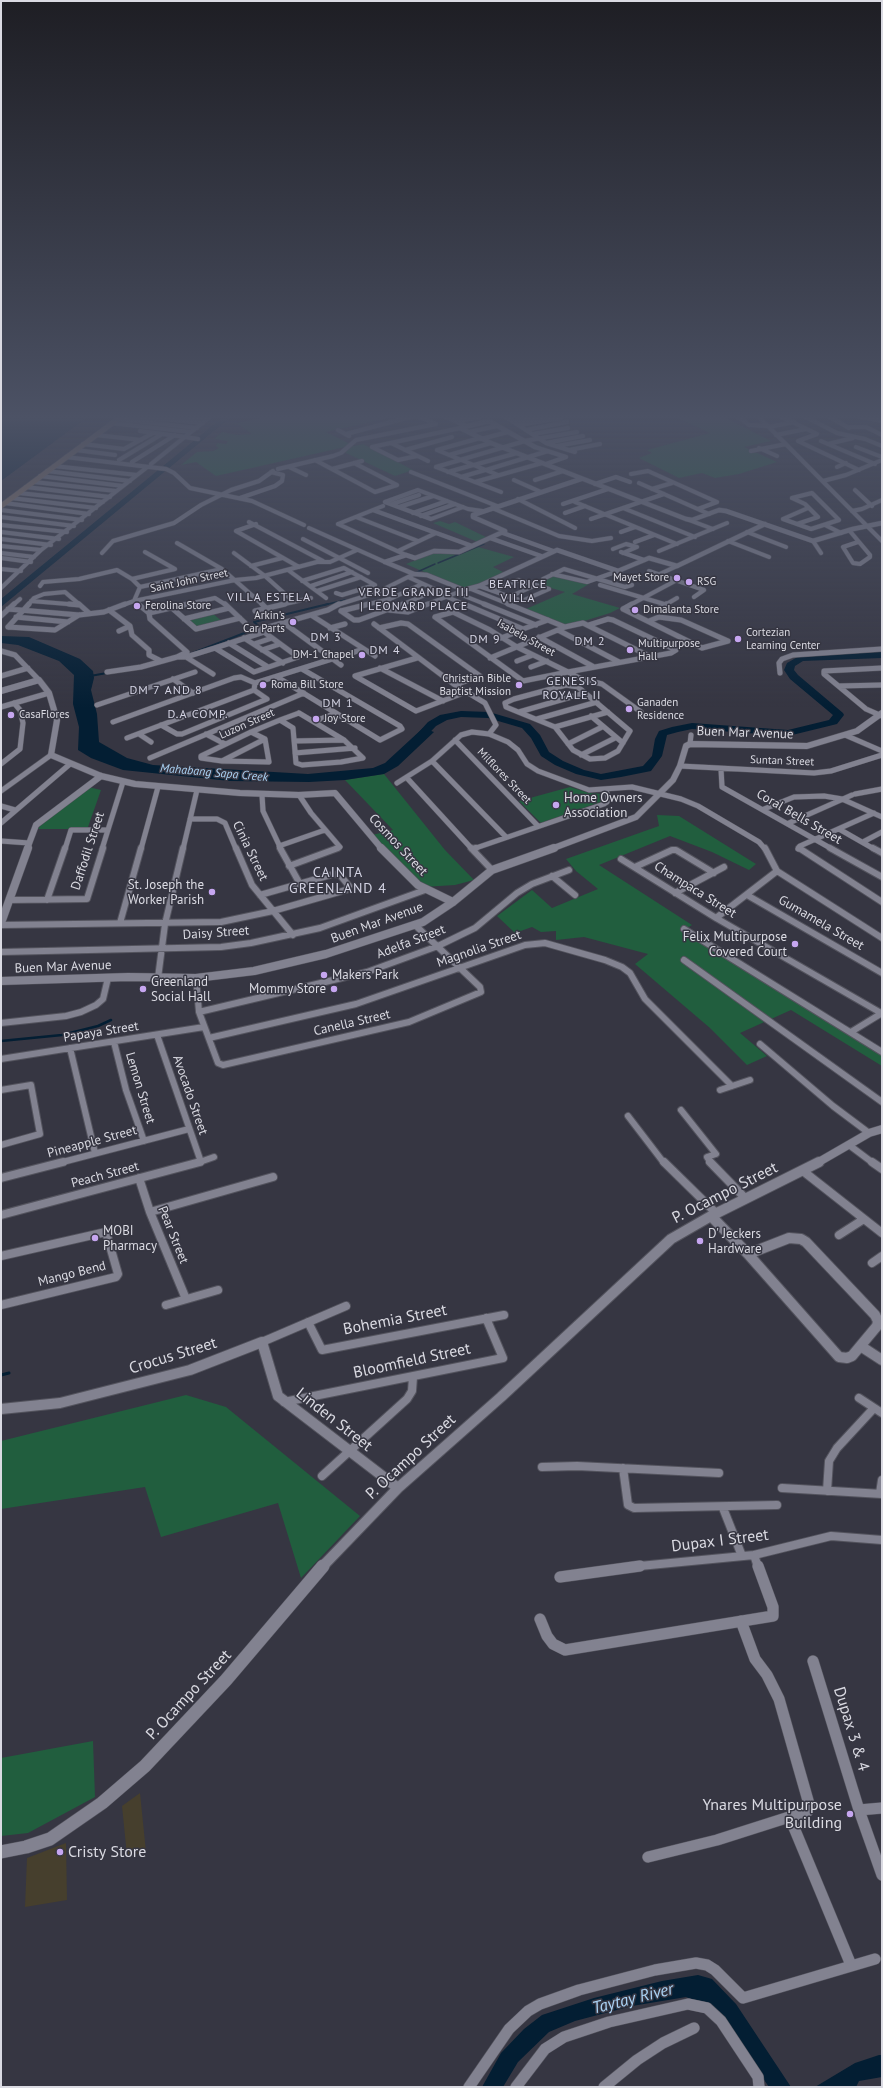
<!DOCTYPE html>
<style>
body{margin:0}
#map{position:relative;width:883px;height:2088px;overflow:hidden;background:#363642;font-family:"PT Sans",sans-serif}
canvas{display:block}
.frame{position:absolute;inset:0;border:2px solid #dadae2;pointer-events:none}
</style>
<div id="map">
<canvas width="883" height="2088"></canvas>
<div class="frame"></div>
</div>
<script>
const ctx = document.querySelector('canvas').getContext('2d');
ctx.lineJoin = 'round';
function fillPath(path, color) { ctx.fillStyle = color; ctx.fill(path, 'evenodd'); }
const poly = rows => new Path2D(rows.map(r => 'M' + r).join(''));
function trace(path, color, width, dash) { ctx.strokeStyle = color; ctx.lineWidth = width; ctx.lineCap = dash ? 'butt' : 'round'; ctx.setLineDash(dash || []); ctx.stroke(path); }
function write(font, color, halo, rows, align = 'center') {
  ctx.font = font + ' "PT Sans",sans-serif'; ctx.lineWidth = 3; ctx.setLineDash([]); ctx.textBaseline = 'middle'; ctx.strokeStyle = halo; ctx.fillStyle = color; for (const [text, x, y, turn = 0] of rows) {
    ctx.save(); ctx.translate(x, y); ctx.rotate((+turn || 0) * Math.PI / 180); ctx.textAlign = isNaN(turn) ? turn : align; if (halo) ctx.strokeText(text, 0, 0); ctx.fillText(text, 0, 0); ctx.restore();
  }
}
fillPath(poly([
 [140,1793,146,1852,127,1856,122,1806],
 [66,1843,67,1900,25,1907,27,1858]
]), '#463f2d');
fillPath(poly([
 [267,416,398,416,326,432,354,446,363,444,413,470,395,476,346,453,345,447,216,476,196,462,181,465,197,452,213,451,219,448,216,446,217,443,226,444,228,441,214,439,222,432,237,435,252,434,238,424,231,424,268,417],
 [673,416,722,416,771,441,744,447,777,462,739,474,715,478,702,473,679,478,639,458,652,453,647,450,710,433],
 [440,521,449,524,455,522,490,539,480,543,433,523],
 [478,547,514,557,493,567,505,573,469,589,463,589,406,564,436,552,459,555],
 [555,575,589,584,572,594,620,608,610,613,568,626,526,609,565,592,537,584],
 [212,613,223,622,197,628,187,619],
 [384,774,445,850,474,880,455,885,423,887,372,835,393,830,345,780],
 [88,787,101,790,88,827,71,827,69,829,38,829,45,819],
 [570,787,589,793,603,794,603,801,541,823,519,801],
 [657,815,679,816,756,864,749,870,712,852,670,836,599,865,692,925,682,931,882,1055,882,1066,791,1010,740,1033,767,1056,747,1065,710,1028,635,964,648,954,584,937,556,940,556,931,541,932,532,927,515,933,497,916,532,890,552,908,598,889,576,871,566,859,659,826],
 [186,1395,226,1407,360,1516,301,1578,278,1503,161,1537,145,1487,1,1509,1,1441],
 [93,1741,95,1797,28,1833,1,1836,1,1758]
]), '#215e3e');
fillPath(poly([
 [1,416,89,416,1,481],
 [1,636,29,637,80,659,93,671,94,678,91,690,97,714,99,742,127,758,153,765,308,774,373,768,385,763,423,728,434,732,398,766,384,774,345,780,309,782,230,781,123,770,91,758,78,750,79,727,73,704,74,675,59,661,18,645,1,643],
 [698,1975,712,1979,736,2004,791,2087,769,2087,714,2008,686,1997,632,2006,575,2021,549,2032,518,2062,503,2087,482,2087,501,2053,524,2029,542,2015,594,1998,662,1981],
 [879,2055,882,2055,882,2077,859,2081,856,2087,815,2087,855,2063]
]), '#031e33');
trace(poly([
 [438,563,484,544],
 [415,573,435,564],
 [324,605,345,600]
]), '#031e33', 1.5);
trace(poly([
 [190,654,260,627,254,622,328,604],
 [90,676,107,673]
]), '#031e33', 2);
trace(poly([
 [1,1041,62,1035,98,1026,111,1020]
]), '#031e33', 2.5);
trace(poly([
 [1,1375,9,1373]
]), '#031e33', 3);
fillPath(poly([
 [224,416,232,416,1,607,1,599,224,416],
 [882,652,882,658,803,661,795,666,794,670,798,675,843,713,844,715,837,724,788,736,692,729,678,732,667,735,662,756,651,771,621,777,601,780,576,774,555,765,541,756,531,738,522,728,488,718,461,717,447,720,436,726,418,745,410,745,409,743,428,722,440,715,461,711,489,712,530,724,540,735,549,752,563,761,584,770,601,774,643,766,652,756,655,739,659,731,672,727,692,723,788,730,829,720,833,715,790,679,784,670,787,663,801,655,882,652]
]), '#031e33');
const minorFar4 = poly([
 [133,416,203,423],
 [180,416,208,418],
 [417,416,436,424],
 [737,416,749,425,767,426],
 [758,416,882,541],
 [780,416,817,434,798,441,859,470],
 [804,416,837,433,865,439,882,446],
 [828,416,849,428],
 [858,416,882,421],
 [447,417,453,416],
 [506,417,546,443,575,452],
 [118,419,197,428],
 [457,421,480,417],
 [513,422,546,416],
 [111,423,191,432],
 [519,425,561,418],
 [769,427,794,422],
 [847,427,866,427,882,435],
 [338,430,349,436],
 [526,430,567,422],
 [140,431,186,437],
 [469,432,497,426],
 [346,434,414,416],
 [533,434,568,428],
 [96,435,141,440],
 [776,435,806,429],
 [185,437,198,439],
 [481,439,508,432],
 [524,441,577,432],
 [821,441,875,464],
 [391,443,428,461],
 [546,443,583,436],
 [83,444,124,449,153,433],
 [828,444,853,438],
 [557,446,590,440],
 [372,447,460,428],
 [372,447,398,460,417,456],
 [535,447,566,457],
 [856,447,882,457],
 [759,448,777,456],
 [76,450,115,455],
 [405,450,452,437],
 [437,450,498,475],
 [437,450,480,438],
 [569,450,600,444],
 [751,451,786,444],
 [449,455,491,443],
 [66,457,166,469,174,473,190,488,252,501,304,525],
 [119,460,162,434],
 [315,460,375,492,397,485,354,463],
 [132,462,175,435],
 [151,464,211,416],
 [546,464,566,457],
 [474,465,517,453],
 [54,466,137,475],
 [289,467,306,475],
 [436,467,525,441],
 [436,467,501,492],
 [837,467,846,463],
 [278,469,333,456,341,453,356,440,436,424],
 [332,469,362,461],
 [486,470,548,451],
 [47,471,130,481],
 [411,472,497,506],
 [448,472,473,465],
 [631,474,648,471,717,502],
 [40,476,123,486],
 [461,477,485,470],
 [514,480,541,492],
 [535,480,563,471],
 [823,481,846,475,882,460],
 [34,482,116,491],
 [475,482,542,463],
 [639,483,709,514],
 [595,484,616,477,630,482],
 [26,487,110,497],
 [652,489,672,483],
 [855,490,872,506],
 [19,493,103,502],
 [11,498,96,508],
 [240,498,275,486,282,481,283,475,271,472],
 [792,498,805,504,818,517,797,524],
 [518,499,575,528],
 [385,502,418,490,468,509,482,511],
 [385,502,431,519,463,507],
 [575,502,677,544],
 [5,503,89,514],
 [392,504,419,495],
 [563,504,608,489],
 [399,507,433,496],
 [492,508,559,536,592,541,611,538],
 [623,508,695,537],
 [698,509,717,502],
 [1,510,82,520],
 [373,510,472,546],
 [852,511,862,509,882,500],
 [413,513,447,501],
 [565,513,585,506],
 [421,516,455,504],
 [1,517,74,526],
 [356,517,418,541],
 [591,519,664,494],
 [783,519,811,529,839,520,812,493,792,498],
 [783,519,808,508],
 [689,520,713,529],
 [249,522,323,561],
 [338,524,406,555],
 [338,524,383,506],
 [1,525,67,532],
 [825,525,841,533],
 [309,528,385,562],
 [849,530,870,555,870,557,860,564,853,563,843,547,858,542],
 [236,531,299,567],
 [236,531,256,524],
 [1,532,59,539],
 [621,532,635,527],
 [747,532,786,547],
 [503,533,553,551],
 [490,538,541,556],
 [1,539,51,545],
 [303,539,368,573],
 [728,541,769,557],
 [813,541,821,553],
 [635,542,654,535],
 [177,543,222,569,263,605],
 [1,546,41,550],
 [613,549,626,544,637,547,623,553],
 [398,551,436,533],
 [659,551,727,523],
 [621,552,644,560],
 [1,553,34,557],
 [102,553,113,541,174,523,201,505,231,490,259,481,273,471],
 [234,553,265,576,294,602],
 [1,558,31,562],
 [251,566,282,558],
 [1,569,21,571],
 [288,570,326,598],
 [649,571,704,590],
 [552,574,587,582,618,571],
 [408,577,450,596],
 [132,579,175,569,145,552],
 [543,579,564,569,625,587,632,585],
 [647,580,677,566],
 [302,581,344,568,375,585,342,595,336,593],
 [600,585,664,604],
 [40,586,43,582,79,579,117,570,132,579,140,587,134,601],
 [311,586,352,572],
 [479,586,522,601,549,589],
 [140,587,222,569],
 [1,588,41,550,146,468],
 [471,589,511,605],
 [317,591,361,577],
 [493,591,518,580,549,589],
 [457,593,487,605],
 [447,597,466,605],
 [509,597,536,585],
 [694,597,704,590],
 [31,601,80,605],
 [134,601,139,605],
 [378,602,382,605],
 [13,605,20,599],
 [28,605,34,598,44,594,65,592,80,605],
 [123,605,134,601,235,580,256,578,317,562,330,562,357,550],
 [184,605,215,598,226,605],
 [280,605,311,598],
 [337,605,378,592,414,574],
 [365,605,390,599,422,584],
 [401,605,437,590],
 [425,605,464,590],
 [630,605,675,581],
 [665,605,677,598]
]);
const minorFar3 = poly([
 [69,604,80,605],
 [79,604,89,613],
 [138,604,149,613,150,619,187,652,177,657,186,657],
 [225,604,245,623],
 [262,604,266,608],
 [381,604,389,610,408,612,428,604],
 [464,604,523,629,548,620],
 [484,604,536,625],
 [508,604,565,627],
 [172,608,196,629,240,618],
 [8,609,79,615,104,612,125,604],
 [623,609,702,648,728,641],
 [623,609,632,604],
 [658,609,666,604],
 [109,610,130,626,132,635,149,650,149,655,161,661],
 [255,611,285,604],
 [341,611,354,620,359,620,403,604],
 [341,611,369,604],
 [453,612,490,630,517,647,568,672,523,681,435,617,453,612],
 [149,613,188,604],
 [311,615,375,656],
 [1,616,14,604],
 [16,617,68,622],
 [184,619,229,608],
 [649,621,659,617,681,620,728,641],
 [284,623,341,665],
 [374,624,455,685,485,703,496,725,489,734],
 [589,625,608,619,613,620,676,650],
 [8,627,29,604],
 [8,627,55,630,79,615],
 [330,628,345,624],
 [379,628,401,623,408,624,480,676,455,685],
 [258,630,328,610,339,604],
 [558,630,619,662],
 [119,631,130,626],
 [264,632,298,657,254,672,215,648,264,632],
 [539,637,594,667],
 [244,638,283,663],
 [501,638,517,632],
 [229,643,268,667],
 [254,644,272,638],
 [262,650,280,644],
 [1,651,15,655,39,680],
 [417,658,355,676,416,711,466,692],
 [490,658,565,627,583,623,649,656],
 [517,661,533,655],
 [531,667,547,661],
 [380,668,443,701],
 [882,668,824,671,824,674,866,709,882,716],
 [107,672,141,667,177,657],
 [568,672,579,678,602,684,641,712],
 [568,672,671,653,676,650],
 [780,673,779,663,782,659,793,655,882,649],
 [213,674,186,657,215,648],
 [1,676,28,668],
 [277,677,380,740,402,729,400,726,302,669],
 [173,679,193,693],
 [255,683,364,649],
 [566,685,578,687,630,731,618,751,605,758,590,759,573,750,555,727,506,707,505,703,514,699,566,685],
 [839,686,882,685],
 [97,705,195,672],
 [1,707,49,693],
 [519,712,585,693],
 [299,713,344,740,363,758,341,762,302,765,296,763,293,728,280,720,299,713],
 [591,716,623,743],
 [537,719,597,702],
 [315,721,336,713],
 [113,722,234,678,241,677,255,683],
 [161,725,177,734,182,734,267,699,254,690],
 [555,727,608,712],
 [251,732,265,739,269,762,222,761,201,758,201,756,251,732],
 [251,732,280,720],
 [139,734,151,742],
 [206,734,225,744],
 [845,735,882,751],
 [127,738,254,690,255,683],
 [455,740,538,826],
 [294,741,344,740],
 [568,744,602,727],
 [690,744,691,735],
 [295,753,355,748],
 [581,755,615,738],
 [150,758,304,693],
 [222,761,265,739],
 [432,761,506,837],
 [1,764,20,749,23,723,20,710,14,703],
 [680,766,814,773,831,771,882,755],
 [721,769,722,787,832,849],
 [407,778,472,849],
 [397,783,432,761,461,735,472,732,489,734,508,742,518,750,527,764,538,771,589,790,632,787,681,799,698,806,759,842,765,849],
 [1,791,51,755],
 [855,794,882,789],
 [262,795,263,811,281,849],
 [299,795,311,813,340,847,335,849],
 [1,806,15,810],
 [764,809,794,797,824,796,842,799,882,817],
 [190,819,217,819,225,823,236,849],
 [1,823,70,764],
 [789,823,852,795],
 [839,829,874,849],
 [1,841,29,843],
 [863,842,882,832],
 [279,846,325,830],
 [65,849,71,830,108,830],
 [102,849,123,782],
 [141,849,158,787],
 [183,849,197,790],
 [473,849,604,804,607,802,608,797,606,790],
 [798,849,800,846,874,813]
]);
const minorFar2 = poly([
 [236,848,252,885,293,935],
 [280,848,300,884],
 [471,848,492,870],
 [765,848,777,871,882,938],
 [799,848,882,902],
 [830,848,882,877],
 [873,848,882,853],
 [472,849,476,848],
 [621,859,716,918,881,1013],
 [289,866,338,848],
 [635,867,672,850,676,850,714,873],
 [552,876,575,895],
 [675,893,724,867],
 [747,895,882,973],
 [9,900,87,899,103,848],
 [47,900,65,848],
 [716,918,777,871],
 [120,923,141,848],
 [1,925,221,922,273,911,346,890,349,886,340,875,334,874,260,895],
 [684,929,882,1052],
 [1,952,221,947,251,943,320,928,425,890],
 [684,960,882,1102],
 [158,978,165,924,183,848],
 [196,978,199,1012,218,1063,223,1065,409,1022,481,992,480,987,415,925],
 [199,1012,367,972,438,946,475,928,517,893,532,884,569,870],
 [1,1023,66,1016,81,1012,96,1005,103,999,108,978],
 [851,1032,882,1013],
 [157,1035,201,1162],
 [209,1038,356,1004,525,945,545,943,605,960,622,967,630,973,645,999,732,1086],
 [114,1042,126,1090,144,1141],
 [760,1044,833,1106,869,1133],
 [70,1048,95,1153],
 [1,1059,204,1027],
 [1,1090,31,1085,40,1134,1,1145],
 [720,1090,750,1080],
 [681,1110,716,1154,707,1157,711,1163],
 [628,1116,664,1163],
 [849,1145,873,1163],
 [59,1163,189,1129],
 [197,1163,214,1157]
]);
const minorFar1 = poly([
 [664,1162,716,1213],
 [710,1162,746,1199],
 [872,1162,882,1169],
 [803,1171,882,1233],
 [1,1178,63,1162],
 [139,1178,150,1212,186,1299],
 [150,1212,273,1177],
 [1,1215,200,1162],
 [839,1235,864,1219],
 [1,1256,106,1232,118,1274,116,1277,1,1305],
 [872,1263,882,1256],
 [166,1305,218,1290],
 [308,1322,322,1350,504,1315],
 [262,1342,346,1306],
 [859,1398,882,1413],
 [284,1402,503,1358,486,1318],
 [542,1467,577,1466,719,1473],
 [623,1468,628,1505,634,1508,777,1505],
 [322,1476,407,1399,412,1391,413,1377],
 [782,1488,882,1494],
 [827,1491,829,1461,837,1448,874,1408],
 [880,1493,882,1480],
 [723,1508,742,1556],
 [754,1555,758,1567],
 [629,1567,754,1555,831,1536,882,1540]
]);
const minor = poly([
 [560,1577,640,1566],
 [540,1619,547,1636,553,1644,565,1650,773,1616,773,1607,758,1566],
 [813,1661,859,1810,882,1875],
 [859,1810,882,1808],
 [790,1818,851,1965],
 [648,1857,717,1840,808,1811,809,1804,779,1699,767,1675,755,1659,741,1621],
 [469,2087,509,2029,528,2011,540,2004,579,1990,655,1970,696,1963,707,1965,715,1970,743,1998,875,1959],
 [516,2087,545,2049,564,2037,609,2022,688,2004,707,2008,721,2021,758,2077,759,2087],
 [604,2087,637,2060,663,2043,694,2028]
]);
const tertiaryFar4 = poly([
 [445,416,466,426],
 [460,428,491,443,686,519,692,520,719,510,726,511,813,541,853,529,882,523],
 [460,428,489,421,535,447],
 [385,562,414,574,427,575,464,590,479,586,557,550,618,571,649,558,677,566,765,524],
 [385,562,406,555,415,558,434,551,459,552,505,531,473,517,473,515,581,479]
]);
const tertiaryFar3 = poly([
 [1,691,39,680,49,693,57,720,51,755,101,776,135,784,240,793,299,795,335,793,382,849],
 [27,849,36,825,101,776],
 [551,849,636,817,673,780,680,766,686,746,690,744,807,746,857,731,882,713]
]);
const tertiaryFar2 = poly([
 [381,848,418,885,453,902],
 [1,923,28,848],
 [1,981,128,977,196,978,254,971,326,954,423,922,453,902,492,870,554,848],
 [817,1163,869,1133,882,1129]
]);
const tertiaryFar1 = poly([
 [711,1216,748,1254],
 [789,1238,801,1239,806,1242,875,1315,878,1321,877,1326,852,1356,847,1358,839,1357,748,1254,789,1238],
 [862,1347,882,1360],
 [1,1409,60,1403,190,1370,262,1342,278,1396,398,1488],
 [322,1567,398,1488,501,1397,671,1239,711,1216,819,1162]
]);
const tertiary = poly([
 [1,1852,26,1847,50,1839,102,1803,145,1766,226,1680,323,1566]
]);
const secondary = poly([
 [1,506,122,416]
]);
trace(minorFar4, '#53535d', 5);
trace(minorFar3, '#53535d', 6);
trace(minorFar2, '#53535d', 8);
trace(minorFar1, '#53535d', 10);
trace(minor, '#53535d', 12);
trace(tertiaryFar4, '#53535d', 5.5);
trace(tertiaryFar3, '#53535d', 7);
trace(tertiaryFar2, '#53535d', 9);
trace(tertiaryFar1, '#53535d', 12);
trace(tertiary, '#53535d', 14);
trace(secondary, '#53535d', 6);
trace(minorFar4, '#828290', 4);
trace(minorFar3, '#828290', 5);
trace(minorFar2, '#828290', 6);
trace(minorFar1, '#828290', 8);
trace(minor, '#828290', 11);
trace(tertiaryFar4, '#828290', 4.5);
trace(tertiaryFar3, '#828290', 6);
trace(tertiaryFar2, '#828290', 8);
trace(tertiaryFar1, '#828290', 10);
trace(tertiary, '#828290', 13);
trace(secondary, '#927c6d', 5);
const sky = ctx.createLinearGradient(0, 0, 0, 708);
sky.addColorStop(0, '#1e1e24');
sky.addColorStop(0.59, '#4c5265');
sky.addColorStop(1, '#4c526500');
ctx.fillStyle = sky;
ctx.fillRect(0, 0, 883, 708);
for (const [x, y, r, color] of [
 [677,578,4,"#c6a6f0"],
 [689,582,4,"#c6a6f0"],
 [137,606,4,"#c6a6f0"],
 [635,610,4,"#c6a6f0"],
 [293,622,4,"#c6a6f0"],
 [738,639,4,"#c6a6f0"],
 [630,650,4,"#c6a6f0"],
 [362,655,4,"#c6a6f0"],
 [263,685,4,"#c6a6f0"],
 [519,685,4,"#c6a6f0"],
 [629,709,4,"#c6a6f0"],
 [11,715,4,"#c6a6f0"],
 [316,719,4,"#c6a6f0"],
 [556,805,4,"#c6a6f0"],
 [212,892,4,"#c6a6f0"],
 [795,944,4,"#c6a6f0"],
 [324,975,4,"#c6a6f0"],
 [143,989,4,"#c6a6f0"],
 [334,989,4,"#c6a6f0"],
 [95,1238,4,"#c6a6f0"],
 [700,1241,4,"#c6a6f0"],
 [850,1814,4,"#c6a6f0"],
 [60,1852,4,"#c6a6f0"]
]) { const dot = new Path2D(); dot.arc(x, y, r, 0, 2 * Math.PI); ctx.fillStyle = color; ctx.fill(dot); trace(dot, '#363642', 1.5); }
write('11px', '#dadae2', '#363642', [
 ["Mayet Store",669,578,"right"],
 ["RSG",697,582],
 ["Ferolina Store",145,606],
 ["Dimalanta Store",643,610],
 ["Arkin's",285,616,"right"],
 ["Car Parts",285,629,"right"],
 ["Cortezian",746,633],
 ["Learning Center",746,646],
 ["Multipurpose",638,644],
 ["Hall",638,657],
 ["DM-1 Chapel",354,655,"right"],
 ["Christian Bible",511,679,"right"],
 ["Baptist Mission",511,692,"right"],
 ["Roma Bill Store",271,685],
 ["Ganaden",637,703],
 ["Residence",637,716],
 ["CasaFlores",19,715],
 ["Joy Store",324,719]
], 'left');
write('11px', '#dadae2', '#363642', [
 ["Saint John Street",189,581,-12],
 ["Isabela Street",526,638,29],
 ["Luzon Street",247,724,-24],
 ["Suntan Street",782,761,2],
 ["Milflores Street",504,776,46]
]);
ctx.letterSpacing = '1px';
write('12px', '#d4d4e4', '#363642', [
 ["BEATRICE",518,585],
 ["VILLA",518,599],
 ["VERDE GRANDE III",414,593],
 ["| LEONARD PLACE",414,607],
 ["VILLA ESTELA",269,598],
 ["DM 3",326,638],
 ["DM 9",485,640],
 ["DM 2",590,642],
 ["DM 4",385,651],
 ["GENESIS",572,682],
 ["ROYALE II",572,696],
 ["DM 7 AND 8",166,691],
 ["DM 1",338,704],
 ["D.A COMP.",198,715]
]);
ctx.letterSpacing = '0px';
write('italic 12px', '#aad2f4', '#363642', [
 ["Mahabang Sapa Creek",214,773,5]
]);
write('13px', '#dadae2', '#363642', [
 ["Buen Mar Avenue",745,733,2],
 ["Coral Bells Street",799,817,30],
 ["Cosmos Street",398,845,47],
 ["Daffodil Street",88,851,-72],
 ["Cinia Street",250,851,64],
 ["Champaca Street",695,890,32],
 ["Buen Mar Avenue",377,923,-20],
 ["Gumamela Street",821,923,30],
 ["Daisy Street",216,933,-4],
 ["Adelfa Street",411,942,-21],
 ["Magnolia Street",479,949,-19],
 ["Buen Mar Avenue",63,967,-2],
 ["Canella Street",352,1023,-13],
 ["Papaya Street",101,1032,-9],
 ["Lemon Street",140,1088,73],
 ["Avocado Street",190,1095,71],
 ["Pineapple Street",92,1142,-15],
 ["Peach Street",105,1175,-15],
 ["Pear Street",173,1235,68],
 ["Mango Bend",72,1274,-14]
]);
write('13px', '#dadae2', '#363642', [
 ["Home Owners",564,798],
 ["Association",564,813],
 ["St. Joseph the",204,885,"right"],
 ["Worker Parish",204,900,"right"],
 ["Felix Multipurpose",787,937,"right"],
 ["Covered Court",787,952,"right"],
 ["Makers Park",332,975],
 ["Greenland",151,982],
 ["Social Hall",151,997],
 ["Mommy Store",326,989,"right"],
 ["MOBI",103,1231],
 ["Pharmacy",103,1246],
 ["D' Jeckers",708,1234],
 ["Hardware",708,1249]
], 'left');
ctx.letterSpacing = '1px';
write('14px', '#d4d4e4', '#363642', [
 ["CAINTA",338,873],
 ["GREENLAND 4",338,889]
]);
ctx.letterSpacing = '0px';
write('16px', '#dadae2', '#363642', [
 ["P. Ocampo Street",725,1193,-27],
 ["Bohemia Street",395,1320,-11],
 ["Crocus Street",173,1356,-17],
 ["Bloomfield Street",412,1361,-12],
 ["Linden Street",334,1420,38],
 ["P. Ocampo Street",411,1457,-43],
 ["Dupax I Street",720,1541,-7],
 ["P. Ocampo Street",189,1695,-47],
 ["Dupax 3 & 4",851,1729,73]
]);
write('16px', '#dadae2', '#363642', [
 ["Ynares Multipurpose",842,1805],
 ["Building",842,1823],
 ["Cristy Store",68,1852,"left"]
], 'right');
write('italic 17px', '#aad2f4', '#363642', [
 ["Taytay River",633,1999,-14]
]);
</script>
